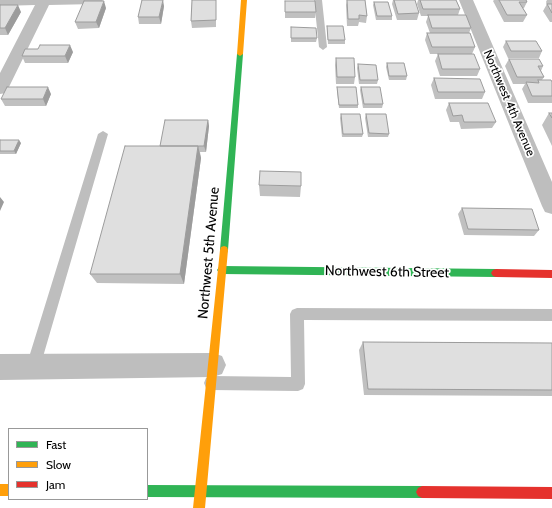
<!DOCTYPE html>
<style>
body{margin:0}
#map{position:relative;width:552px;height:508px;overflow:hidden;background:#fff;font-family:Cabin,sans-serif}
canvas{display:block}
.legend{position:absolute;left:8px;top:428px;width:140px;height:72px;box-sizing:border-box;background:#fff;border:1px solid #999;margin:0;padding:5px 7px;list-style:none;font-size:12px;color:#000}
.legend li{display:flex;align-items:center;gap:8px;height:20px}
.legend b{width:20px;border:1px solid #999}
</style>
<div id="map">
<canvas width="552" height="508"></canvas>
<ul class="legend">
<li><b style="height:5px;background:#30b455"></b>Fast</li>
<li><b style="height:5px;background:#ff9f0a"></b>Slow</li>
<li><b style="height:5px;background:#e5322d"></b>Jam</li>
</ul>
</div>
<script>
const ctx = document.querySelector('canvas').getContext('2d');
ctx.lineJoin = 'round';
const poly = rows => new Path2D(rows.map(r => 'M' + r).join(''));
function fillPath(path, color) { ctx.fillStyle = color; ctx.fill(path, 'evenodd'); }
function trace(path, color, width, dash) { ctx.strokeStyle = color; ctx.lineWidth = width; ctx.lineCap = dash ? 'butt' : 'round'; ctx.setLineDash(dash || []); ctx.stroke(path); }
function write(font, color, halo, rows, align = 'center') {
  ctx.font = font + ' Cabin,sans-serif'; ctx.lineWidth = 3.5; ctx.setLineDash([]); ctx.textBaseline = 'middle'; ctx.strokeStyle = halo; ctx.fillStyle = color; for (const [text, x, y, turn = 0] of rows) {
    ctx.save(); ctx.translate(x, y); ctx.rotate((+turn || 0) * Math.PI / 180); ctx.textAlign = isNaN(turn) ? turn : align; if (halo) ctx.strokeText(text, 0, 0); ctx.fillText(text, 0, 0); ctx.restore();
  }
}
fillPath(poly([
 [314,0,322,0,327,47,323,50,319,47,314,0],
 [103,131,108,134,40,367,38,372,33,374,28,372,26,367,98,134,103,131],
 [297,308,552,309,552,321,304,320,305,384,303,389,298,391,211,390,206,388,204,383,206,378,211,376,291,377,290,314,292,310,297,308]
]), '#bebebe');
fillPath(poly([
 [0,0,103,0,101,3,96,4,49,5,8,89,6,93,0,94,0,73,35,5,0,6,0,0],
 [459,0,473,0,552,182,552,214,545,212,542,206,459,0],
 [213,353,222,356,226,365,222,374,213,377,0,380,0,354,213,353]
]), '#bebebe');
fillPath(poly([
 [240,52,243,54,228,250,227,253,224,254,221,253,220,250,237,54,240,52],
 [222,266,496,269,499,270,501,273,499,276,496,277,222,274,219,273,217,270,219,267,222,266],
 [147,485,422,486,426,488,428,492,426,496,422,498,147,497,147,485]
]), '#30b455');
fillPath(poly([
 [241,0,247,0,243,54,240,56,237,54,241,0],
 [224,246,227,247,228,250,205,508,193,508,220,250,221,247,224,246],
 [0,484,9,484,9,496,0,496,0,484]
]), '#ff9f0a');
fillPath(poly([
 [496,269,552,270,552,278,496,277,493,276,491,273,493,270,496,269],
 [422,486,552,487,552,499,422,498,418,496,416,492,418,488,422,486]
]), '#e5322d');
fillPath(poly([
 [192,0,216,0,216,27,192,28,191,21],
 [347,0,365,0,367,16,366,23,359,22,358,26,347,26,346,5],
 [393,0,415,0,419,13,417,20,397,20,392,4],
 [418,0,456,0,460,9,458,15,471,28,469,33,475,47,472,54,430,54,425,40,427,33,430,33,426,22,428,16,421,16,417,4],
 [494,0,526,0,527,2,524,8,523,8,527,15,523,22,504,22,493,1],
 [547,0,552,0,552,22,550,22,543,11,547,4,546,2],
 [285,1,316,12,315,18,285,18],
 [374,2,392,16,392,20,376,20,373,5],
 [0,5,21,12,8,35,0,35],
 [164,6,161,24,139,24,138,17],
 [106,8,99,28,78,29,75,22],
 [327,26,345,40,345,44,328,44,327,30],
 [291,27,317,38,316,42,291,42],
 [506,41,542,51,539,58,508,58,503,47],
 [38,49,73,52,68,63,25,63,22,56],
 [438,54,480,69,477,76,440,76,435,61],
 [336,58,355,77,354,84,336,84,335,65],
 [509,59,543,66,541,71,544,77,542,80,552,82,552,103,528,103,522,89,525,84,513,84,505,66],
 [387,63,407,76,406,80,389,80,386,67],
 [358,64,378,80,377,84,359,84,357,68],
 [434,78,485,92,482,99,435,99,431,85],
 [337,87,358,105,358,108,339,108,337,91],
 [361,87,383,104,382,108,363,108,360,90],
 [51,94,46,106,5,106,1,99],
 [449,103,496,122,492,128,461,129,459,122,450,122,446,110],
 [549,113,552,113,552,146,542,125],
 [341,114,363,134,362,137,342,137,340,118],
 [366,114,389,134,388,137,368,137,365,118],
 [208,120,209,126,206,152,200,152,201,158,184,284,97,283,90,274,160,146],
 [0,140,21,143,16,154,0,154],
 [259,185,301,186,300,197,260,196],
 [462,208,539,230,534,236,464,235,458,214],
 [363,342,552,343,552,396,364,395,359,350]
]), '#c0c0c0');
fillPath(poly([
 [163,0,164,6,161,24,159,17],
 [104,1,106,8,99,28,96,22],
 [18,5,21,12,8,35,5,28],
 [70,45,73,52,68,63,65,56],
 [48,87,51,94,46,106,43,99],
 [208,120,209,126,206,152,204,146],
 [19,140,21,143,16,154,14,151],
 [198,146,201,158,184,284,180,274],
 [0,197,4,202,0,211]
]), '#9c9c9c');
const building = poly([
 [142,0,163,0,159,17,138,17,142,0],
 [192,0,216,0,216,20,191,21,192,0],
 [347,0,365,0,367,16,359,15,359,19,348,19,347,0],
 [394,0,415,0,419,13,398,14,394,0],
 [420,0,456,0,460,9,423,9,420,0],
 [499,0,526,0,527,2,519,2,527,15,507,15,499,0],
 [84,1,104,1,96,22,75,22,84,1],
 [285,1,315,1,316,12,285,12,285,1],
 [374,2,388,2,392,16,377,16,374,2],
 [547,4,552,4,552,13,547,4],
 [0,5,18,5,5,28,0,28,0,5],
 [428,15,466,15,471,28,432,28,428,15],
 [327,26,343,26,345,40,328,40,327,26],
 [291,27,316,28,317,38,291,38,291,27],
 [427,33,470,33,475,47,432,47,427,33],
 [506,41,536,41,542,51,511,51,506,41],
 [40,45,70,45,65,56,22,56,25,49,38,49,40,45],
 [438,54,474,54,480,69,442,69,438,54],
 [336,58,354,58,355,77,337,77,336,58],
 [509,59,539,59,543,66,538,66,544,77,517,77,509,59],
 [387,63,404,63,407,76,389,76,387,63],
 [358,64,376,65,378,80,360,80,358,64],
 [434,78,480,79,485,92,438,92,434,78],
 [538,80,551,80,552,82,552,96,532,96,526,82,539,83,538,80],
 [7,87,48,87,43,99,1,99,7,87],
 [337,87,356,87,358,105,339,105,337,87],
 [361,87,380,87,383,104,364,104,361,87],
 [449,103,488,103,496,122,464,122,462,115,453,116,449,103],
 [549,113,552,113,552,118,549,113],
 [341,114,360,114,363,134,343,134,341,114],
 [366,114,386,114,389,134,369,133,366,114],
 [165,120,208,120,204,146,160,146,165,120],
 [0,140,19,140,14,151,0,151,0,140],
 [125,146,198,146,180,274,90,274,125,146],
 [260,171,301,172,301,186,259,185,260,171],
 [462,208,532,209,539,230,468,229,462,208],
 [363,342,552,343,552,390,368,389,363,342]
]);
fillPath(building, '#dfdfdf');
trace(building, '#9c9c9c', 1);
write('12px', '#000', '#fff', [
 ["Northwest 4th Avenue",509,103,67]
]);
write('14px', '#000', '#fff', [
 ["Northwest 5th Avenue",209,253,-85],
 ["Northwest 6th Street",387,272,1]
]);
</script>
